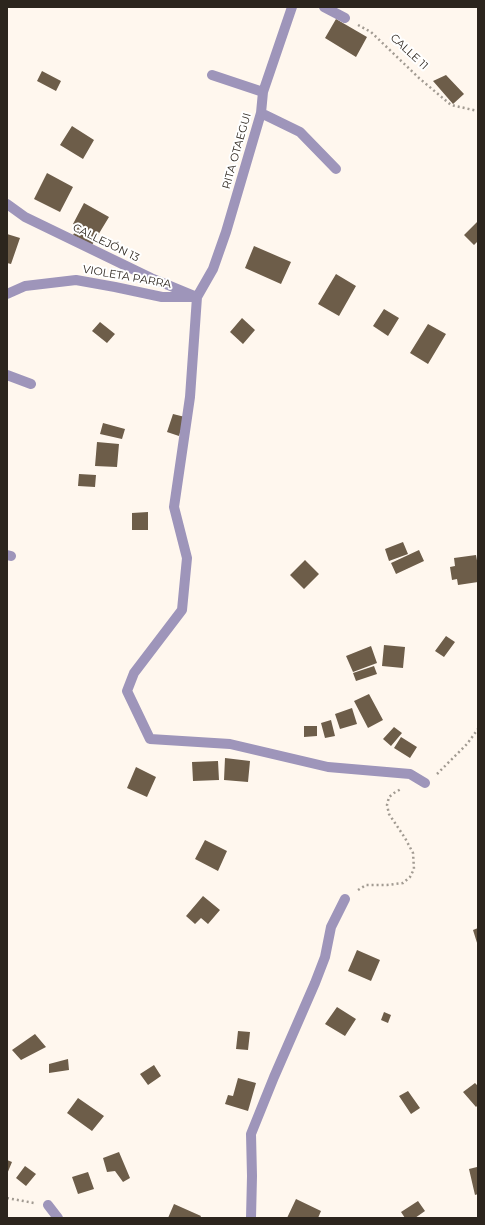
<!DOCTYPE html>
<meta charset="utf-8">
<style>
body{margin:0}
#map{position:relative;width:485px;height:1225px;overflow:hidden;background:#fff7ee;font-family:Montserrat,sans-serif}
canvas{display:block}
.frame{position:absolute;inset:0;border:8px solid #2c251d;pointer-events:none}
</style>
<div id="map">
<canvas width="485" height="1225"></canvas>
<div class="frame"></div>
</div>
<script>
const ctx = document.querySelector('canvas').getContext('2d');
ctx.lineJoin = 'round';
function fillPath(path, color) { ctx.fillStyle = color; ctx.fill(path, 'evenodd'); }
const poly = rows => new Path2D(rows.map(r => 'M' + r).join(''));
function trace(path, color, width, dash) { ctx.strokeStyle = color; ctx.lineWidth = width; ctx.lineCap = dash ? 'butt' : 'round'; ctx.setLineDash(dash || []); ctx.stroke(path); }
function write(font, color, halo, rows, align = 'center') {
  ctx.font = font + ' Montserrat,sans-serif'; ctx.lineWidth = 4; ctx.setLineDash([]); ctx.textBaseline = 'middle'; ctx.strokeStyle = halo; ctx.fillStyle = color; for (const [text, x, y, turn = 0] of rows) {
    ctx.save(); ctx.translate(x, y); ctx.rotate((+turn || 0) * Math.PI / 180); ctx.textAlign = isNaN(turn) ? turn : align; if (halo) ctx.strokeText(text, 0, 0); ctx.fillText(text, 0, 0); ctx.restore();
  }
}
fillPath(poly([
 [336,19,367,37,356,57,325,38],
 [42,71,61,81,56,91,37,81],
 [446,75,464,94,453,104,433,81],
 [72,126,94,140,83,159,60,145],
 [47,173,73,187,60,212,34,199],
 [84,203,109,217,92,245,73,235,78,227,73,224],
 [478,221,478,241,474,245,464,235],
 [7,234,20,238,11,264,7,263],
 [254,246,291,262,281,284,245,268],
 [336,274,356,286,339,316,318,304],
 [384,309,399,318,388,336,373,326],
 [242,318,255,330,243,344,230,332],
 [100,322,115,334,107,343,92,331],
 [428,324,446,334,428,364,410,353],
 [173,414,185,417,179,436,167,432],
 [103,423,125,429,122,439,100,434],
 [97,442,119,444,117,467,95,466],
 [79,474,96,475,95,487,78,486],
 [148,512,148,530,132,530,132,513],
 [403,542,408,554,389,561,385,549],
 [419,550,424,561,396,574,391,563],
 [476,555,478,566,478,582,458,585,457,579,452,580,450,567,455,566,454,558],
 [305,560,319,574,304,589,290,575],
 [446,636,455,642,444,657,435,651],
 [384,645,405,647,403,668,382,666],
 [371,646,377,663,353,672,346,656],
 [374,666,377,674,356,681,353,673],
 [369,694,383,720,368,728,354,701],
 [352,708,357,724,340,729,335,714],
 [331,720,335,736,325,738,321,723],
 [304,726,317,726,317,736,304,737],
 [394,727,402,733,391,746,383,739],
 [401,737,417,747,410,758,394,748],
 [225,758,250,761,248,782,224,780],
 [218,761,219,780,193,781,192,762],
 [136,767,156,777,147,797,127,788],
 [205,840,227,851,218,871,195,859],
 [203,896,220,910,208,924,201,918,195,924,186,916],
 [478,928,478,946,473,930],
 [357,950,380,960,371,981,348,971],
 [337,1007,356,1019,345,1036,325,1024],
 [384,1012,391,1015,388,1023,381,1020],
 [238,1031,250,1032,248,1050,236,1049],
 [35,1034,46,1047,21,1060,12,1050],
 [68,1059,69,1070,49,1073,49,1064],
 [154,1065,161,1076,148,1085,140,1074],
 [238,1078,256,1083,248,1111,225,1104,228,1095,233,1096],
 [475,1083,478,1086,478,1105,476,1107,463,1092],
 [408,1091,420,1108,411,1114,399,1096],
 [78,1098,104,1116,92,1131,67,1113],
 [119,1152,130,1178,123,1182,115,1171,107,1172,103,1158],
 [7,1160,12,1162,7,1174],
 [25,1166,36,1174,26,1186,16,1178],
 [477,1167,478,1172,478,1194,475,1195,469,1169],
 [88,1172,94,1189,78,1194,72,1177],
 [296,1199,321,1211,318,1218,287,1218],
 [418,1201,425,1211,415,1218,405,1218,401,1212],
 [174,1204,201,1216,200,1218,168,1218]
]), '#6d5d49');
trace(poly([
 [358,25,371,32,419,78,451,105,478,111],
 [437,774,467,744,478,729],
 [358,890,366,885,387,885,403,883,410,877,414,869,413,853,405,838,389,814,387,805,389,797,394,793,401,789],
 [7,1198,34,1203]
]), '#a29b92', 2.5, [2, 3]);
trace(poly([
 [292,7,263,92,261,113,226,232,213,269,197,297,190,397,174,507,187,558,182,610,134,673,127,691,150,739,230,744,328,767,410,774,425,783],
 [324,7,345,18],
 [212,75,263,92],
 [261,113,300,132,336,169],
 [7,204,25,217,151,278,197,297],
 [7,294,25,286,76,280,115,287,162,297,191,297],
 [7,375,31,384],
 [7,555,11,556],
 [48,1205,58,1218],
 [251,1218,252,1176,251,1134,274,1077,315,983,325,957,331,927,345,899]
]), '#9e95ba', 10);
write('11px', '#2c251d', '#fff', [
 ["CALLE 11",409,52,43],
 ["RITA OTAEGUI",237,151,-74],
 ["CALLEJÓN 13",106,243,26],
 ["VIOLETA PARRA",127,277,10]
]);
</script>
